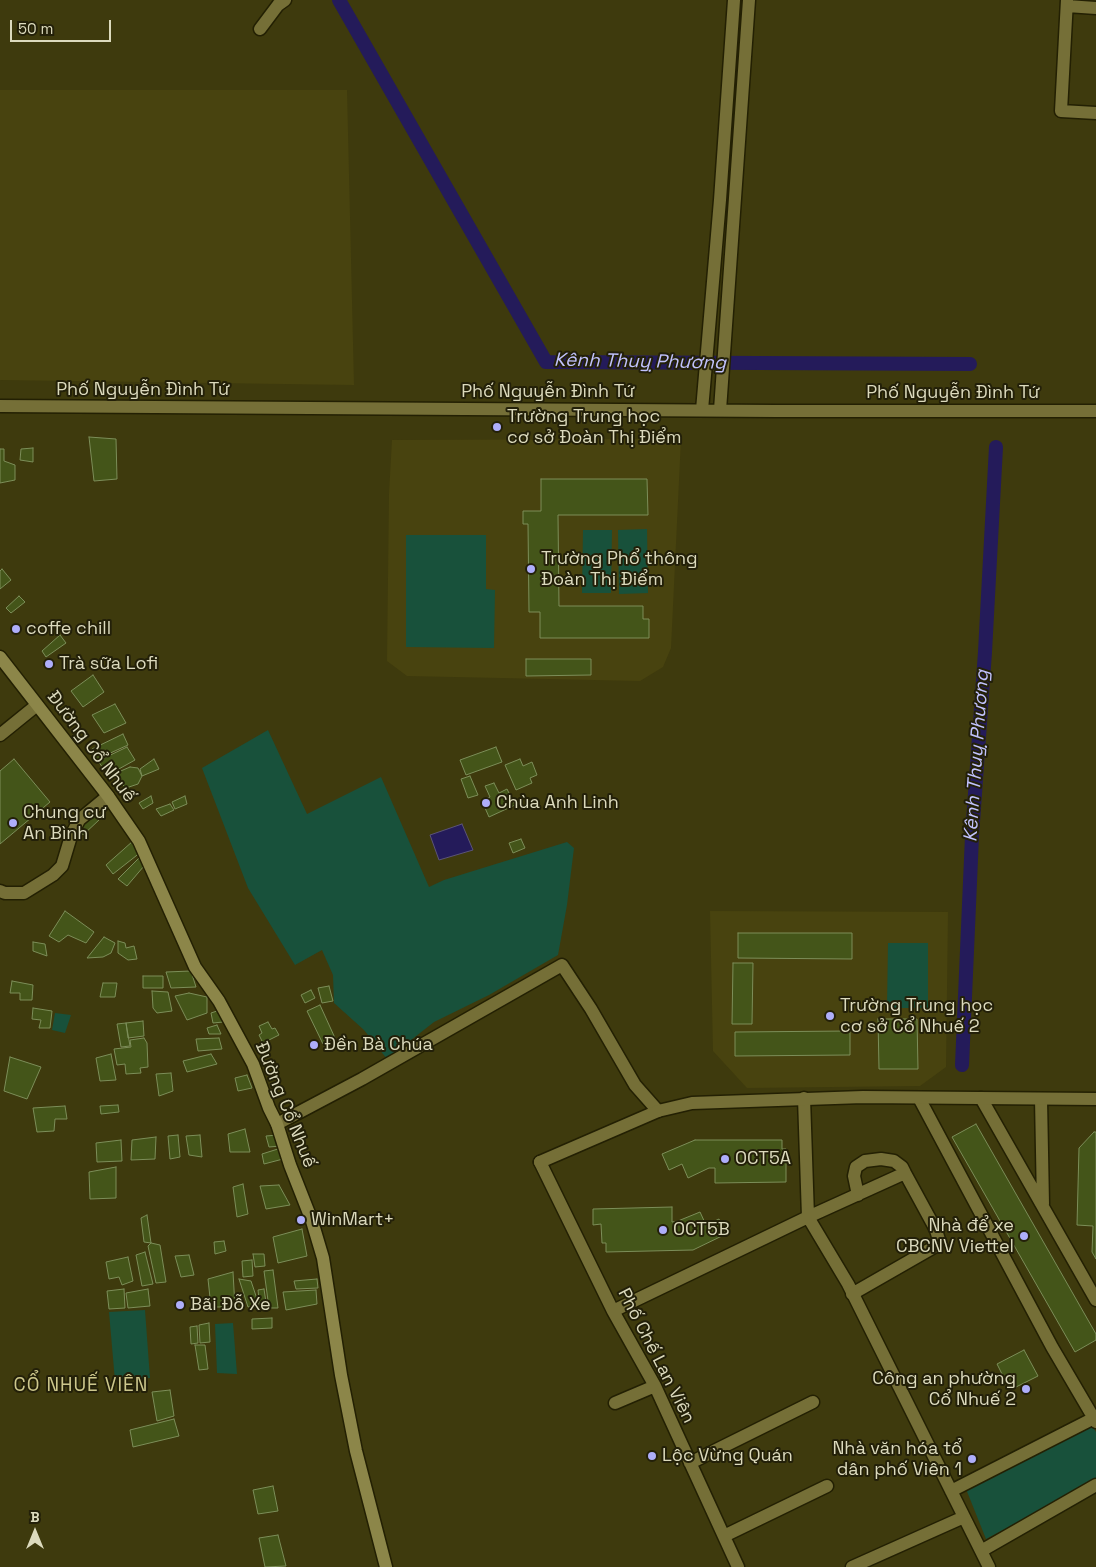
<!DOCTYPE html>
<meta charset="utf-8">
<style>
body{margin:0}
#map{position:relative;width:1096px;height:1567px;overflow:hidden;background:#3e3a0d;font-family:"Space Grotesk",sans-serif}
canvas{display:block}
.north{position:absolute;left:10px;top:1507px;width:50px;height:50px;-webkit-text-stroke:4px #232009;paint-order:stroke;rotate:0deg;font-size:14px;font-weight:700;line-height:20px;text-align:center;color:#dcdabd}
.north::after{content:'';display:block;margin:auto;width:18px;height:22px;background:#dcdabd;clip-path:polygon(50% 0,100% 100%,50% 72%,0 100%)}
.scale{position:absolute;left:10px;top:20px;width:101px;height:22px;box-sizing:border-box;border:2px solid #dcdabd;border-top:0;padding-left:6px;font-size:15px;line-height:18px;white-space:nowrap;color:#dcdabd;-webkit-text-stroke:4px #232009;paint-order:stroke}
</style>
<div id="map">
<canvas width="1096" height="1567"></canvas>
<div class="north">B</div>
<div class="scale">50 m</div>
</div>
<script>
const ctx = document.querySelector('canvas').getContext('2d');
ctx.lineJoin = 'round';
function fillPath(path, color) { ctx.fillStyle = color; ctx.fill(path, 'evenodd'); }
const poly = rows => new Path2D(rows.map(r => 'M' + r).join(''));
function trace(path, color, width, dash) { ctx.strokeStyle = color; ctx.lineWidth = width; ctx.lineCap = dash ? 'butt' : 'round'; ctx.setLineDash(dash || []); ctx.stroke(path); }
function write(font, color, halo, rows, align = 'center') {
  ctx.font = font + ' "Space Grotesk",sans-serif'; ctx.lineWidth = 4; ctx.setLineDash([]); ctx.textBaseline = 'middle'; ctx.strokeStyle = halo; ctx.fillStyle = color; for (const [text, x, y, turn = 0] of rows) {
    ctx.save(); ctx.translate(x, y); ctx.rotate((+turn || 0) * Math.PI / 180); ctx.textAlign = isNaN(turn) ? turn : align; if (halo) ctx.strokeText(text, 0, 0); ctx.fillText(text, 0, 0); ctx.restore();
  }
}
fillPath(poly([
 [0,90,347,90,354,385,0,380],
 [681,439,671,648,663,667,640,681,407,676,387,661,389,494,392,440],
 [710,911,948,912,946,1067,920,1086,747,1088,713,1051]
]), '#48430f');
fillPath(poly([
 [647,529,648,593,619,594,618,530],
 [583,530,612,530,611,593,582,593],
 [406,535,486,535,486,589,495,590,494,648,406,647],
 [268,730,307,814,381,777,429,887,444,880,567,842,574,848,567,905,558,955,489,995,434,1022,387,1059,364,1030,334,1003,333,975,322,950,295,965,248,888,202,768],
 [888,943,928,943,928,1008,887,1008],
 [55,1013,71,1015,65,1033,52,1030],
 [145,1310,150,1378,115,1381,109,1312],
 [233,1323,237,1374,217,1373,215,1324],
 [1092,1425,1096,1432,1096,1481,986,1539,966,1489]
]), '#18513b');
const water = poly([
 [462,824,473,850,439,860,430,835,462,824]
]);
fillPath(water, '#241b5a');
trace(water, '#5b5478', 1);
trace(poly([
 [339,0,546,362,970,364],
 [962,1065,972,836,985,652,996,447]
]), '#241b5a', 14);
const building = poly([
 [89,437,116,439,117,479,94,481,89,437],
 [33,448,33,462,20,460,21,449,33,448],
 [0,449,4,449,4,461,15,465,15,480,0,483,0,449],
 [541,479,647,479,648,515,558,515,559,606,643,606,643,619,649,619,649,638,540,638,540,612,529,612,528,524,523,524,523,511,541,511,541,479],
 [2,569,11,580,0,589,0,571,2,569],
 [19,596,25,602,11,613,6,608,19,596],
 [60,635,66,643,46,657,42,651,60,635],
 [526,659,591,659,591,675,526,676,526,659],
 [93,675,104,692,83,707,71,691,93,675],
 [115,704,126,723,104,733,92,715,115,704],
 [123,734,128,745,95,760,92,749,123,734],
 [127,747,135,760,108,775,98,761,127,747],
 [496,747,502,762,466,775,460,760,496,747],
 [14,759,50,802,0,844,0,771,14,759],
 [154,759,159,769,142,776,140,769,154,759],
 [520,759,523,766,532,762,537,775,530,778,532,783,516,790,505,765,520,759],
 [130,767,138,768,142,776,138,784,126,788,116,778,116,773,130,767],
 [470,776,478,795,468,798,461,779,470,776],
 [494,783,499,793,507,789,515,805,489,817,482,801,490,797,485,786,494,783],
 [151,796,153,803,143,809,139,803,151,796],
 [185,796,187,804,175,809,172,802,185,796],
 [170,804,174,810,161,816,156,809,170,804],
 [93,814,99,820,83,835,79,827,93,814],
 [521,839,525,848,513,853,509,843,521,839],
 [133,841,141,852,113,874,106,865,133,841],
 [141,856,144,866,127,886,118,879,141,856],
 [65,911,94,932,86,943,68,935,59,942,49,936,65,911],
 [738,933,852,933,852,959,738,958,738,933],
 [104,937,115,943,111,953,103,957,87,958,104,937],
 [118,941,125,943,126,948,134,946,137,959,128,960,118,953,118,941],
 [33,942,45,944,47,956,33,951,33,942],
 [733,963,753,963,752,1024,732,1024,733,963],
 [191,971,196,987,171,988,166,972,191,971],
 [143,976,163,976,163,988,143,988,143,976],
 [12,981,33,985,32,1000,20,1000,20,993,10,993,12,981],
 [103,983,117,983,115,997,100,997,103,983],
 [329,986,333,1001,322,1003,318,988,329,986],
 [311,990,315,998,305,1003,301,995,311,990],
 [152,991,168,992,172,1011,157,1013,153,1008,152,991],
 [189,993,207,997,207,1013,187,1020,175,996,189,993],
 [320,1005,335,1038,323,1044,307,1011,320,1005],
 [33,1008,52,1011,50,1028,39,1028,41,1020,32,1019,33,1008],
 [220,1010,223,1022,213,1023,211,1013,220,1010],
 [878,1019,917,1019,918,1069,879,1069,878,1019],
 [143,1021,144,1036,128,1038,126,1023,143,1021],
 [268,1022,272,1029,275,1028,279,1035,263,1043,259,1035,262,1033,259,1026,268,1022],
 [126,1023,130,1046,121,1047,117,1024,126,1023],
 [217,1025,221,1034,209,1034,207,1028,217,1025],
 [850,1031,850,1055,735,1056,735,1032,850,1031],
 [144,1038,147,1043,148,1067,140,1068,141,1073,126,1074,125,1064,117,1065,114,1049,131,1047,130,1040,144,1038],
 [219,1038,222,1049,198,1051,196,1039,219,1038],
 [111,1054,116,1080,100,1081,96,1058,111,1054],
 [211,1054,217,1064,187,1072,183,1061,211,1054],
 [10,1057,41,1067,27,1099,4,1091,10,1057],
 [171,1073,173,1091,159,1096,156,1074,171,1073],
 [247,1075,252,1088,238,1091,235,1078,247,1075],
 [118,1105,119,1112,101,1114,100,1106,118,1105],
 [65,1106,67,1119,55,1119,54,1131,37,1132,33,1108,65,1106],
 [976,1124,1096,1334,1096,1340,1075,1352,952,1137,976,1124],
 [245,1129,250,1152,230,1152,228,1134,245,1129],
 [1094,1132,1096,1132,1096,1259,1092,1252,1093,1226,1077,1225,1079,1148,1094,1132],
 [178,1135,180,1157,170,1159,168,1136,178,1135],
 [200,1135,202,1157,189,1155,186,1136,200,1135],
 [278,1135,281,1146,269,1147,266,1136,278,1135],
 [156,1137,155,1159,131,1160,132,1140,156,1137],
 [121,1140,122,1161,97,1162,96,1143,121,1140],
 [695,1140,782,1140,782,1149,786,1149,786,1182,715,1183,715,1168,709,1168,688,1178,682,1164,669,1170,662,1154,695,1140],
 [281,1148,283,1159,264,1164,262,1154,281,1148],
 [116,1167,116,1198,90,1199,89,1172,116,1167],
 [243,1184,248,1214,237,1217,233,1187,243,1184],
 [279,1185,290,1205,266,1209,260,1186,279,1185],
 [672,1207,672,1222,678,1221,700,1212,706,1225,719,1219,726,1234,693,1250,606,1252,606,1243,602,1243,601,1224,593,1225,593,1209,672,1207],
 [147,1215,151,1243,144,1242,141,1218,147,1215],
 [302,1229,307,1256,278,1263,273,1237,302,1229],
 [224,1241,226,1251,215,1254,214,1242,224,1241],
 [151,1243,160,1245,166,1282,156,1283,148,1246,151,1243],
 [145,1252,153,1284,142,1286,136,1255,145,1252],
 [253,1254,264,1254,265,1266,255,1267,253,1254],
 [189,1255,194,1275,181,1277,175,1256,189,1255],
 [128,1257,133,1281,122,1285,119,1277,109,1279,106,1262,128,1257],
 [252,1260,253,1276,243,1277,242,1261,252,1260],
 [273,1270,278,1308,269,1308,264,1271,273,1270],
 [233,1272,235,1307,211,1307,208,1279,233,1272],
 [239,1279,251,1281,259,1305,248,1307,239,1279],
 [317,1279,318,1288,296,1289,294,1281,317,1279],
 [124,1289,125,1308,109,1309,107,1291,124,1289],
 [148,1289,150,1306,128,1308,126,1293,148,1289],
 [264,1289,267,1309,260,1309,258,1290,264,1289],
 [316,1290,317,1304,286,1310,283,1292,316,1290],
 [272,1318,272,1328,252,1329,252,1319,272,1318],
 [209,1323,210,1342,200,1343,199,1325,209,1323],
 [197,1326,198,1343,191,1344,190,1327,197,1326],
 [195,1345,205,1345,208,1369,199,1370,195,1345],
 [1024,1350,1038,1376,1010,1390,997,1364,1024,1350],
 [170,1390,174,1416,157,1421,152,1392,170,1390],
 [174,1419,179,1436,133,1447,130,1430,174,1419],
 [273,1486,278,1511,258,1514,253,1490,273,1486],
 [278,1535,286,1566,265,1567,259,1538,278,1535]
]);
fillPath(building, '#445519');
trace(building, '#7c8e59', 1);
const minor = poly([
 [1067,0,1061,111,1096,113],
 [1067,6,1096,8],
 [260,29,278,5,285,0],
 [0,735,37,705],
 [0,891,5,893,24,893,53,875,62,866,71,836,79,820,108,796],
 [804,1098,808,1217,848,1284,989,1567],
 [919,1098,1052,1347,1096,1422],
 [981,1098,1096,1300],
 [1041,1099,1043,1204],
 [277,1124,362,1079,562,965,591,1009,635,1085,658,1111],
 [540,1162,613,1311,655,1386,738,1567],
 [852,1294,934,1247,939,1240,936,1230,905,1173,902,1167,894,1161,881,1159,865,1161,856,1167,854,1176,858,1195],
 [613,1311,808,1217,905,1173],
 [615,1403,655,1386],
 [690,1463,813,1402],
 [951,1491,1096,1417],
 [724,1536,827,1486],
 [981,1551,1096,1485],
 [852,1567,964,1517]
]);
const tertiary = poly([
 [0,406,775,411,1096,411],
 [702,410,720,200,734,0],
 [720,410,749,0],
 [540,1162,658,1111,692,1103,863,1097,1096,1099]
]);
const secondary = poly([
 [0,657,108,796,139,841,195,967,219,1001,253,1064,269,1108,277,1124,290,1165,312,1221,323,1258,341,1375,356,1451,386,1567]
]);
trace(minor, '#232003', 15);
trace(tertiary, '#232003', 15);
trace(secondary, '#232003', 15);
trace(minor, '#756f37', 12);
trace(tertiary, '#756f37', 12);
trace(secondary, '#8c8649', 12);
for (const [x, y, r, color] of [
 [497,427,5,"#aeaefa"],
 [531,569,5,"#aeaefa"],
 [16,629,5,"#aeaefa"],
 [49,664,5,"#aeaefa"],
 [486,803,5,"#aeaefa"],
 [13,823,5,"#aeaefa"],
 [830,1016,5,"#aeaefa"],
 [314,1045,5,"#aeaefa"],
 [725,1159,5,"#aeaefa"],
 [301,1220,5,"#aeaefa"],
 [663,1230,5,"#aeaefa"],
 [1024,1236,5,"#aeaefa"],
 [180,1305,5,"#aeaefa"],
 [1026,1389,5,"#aeaefa"],
 [652,1456,5,"#aeaefa"],
 [972,1459,5,"#aeaefa"]
]) { const dot = new Path2D(); dot.arc(x, y, r, 0, 2 * Math.PI); ctx.fillStyle = color; ctx.fill(dot); trace(dot, '#232009', 2); }
write('18px', '#dcdabd', '#232009', [
 ["Phố Nguyễn Đình Tứ",143,390],
 ["Phố Nguyễn Đình Tứ",548,392],
 ["Phố Nguyễn Đình Tứ",953,393],
 ["Đường Cổ Nhuế",91,747,53],
 ["Đường Cổ Nhuế",285,1105,68],
 ["Phố Chế Lan Viên",656,1356,63]
]);
write('18px', '#dcdabd', '#232009', [
 ["Trường Trung học",507,417],
 ["cơ sở Đoàn Thị Điểm",507,438],
 ["Trường Phổ thông",541,559],
 ["Đoàn Thị Điểm",541,580],
 ["coffe chill",26,629],
 ["Trà sữa Lofi",59,664],
 ["Chùa Anh Linh",496,803],
 ["Chung cư",23,813],
 ["An Bình",23,834],
 ["Trường Trung học",840,1006],
 ["cơ sở Cổ Nhuế 2",840,1027],
 ["Đền Bà Chúa",324,1045],
 ["OCT5A",735,1159],
 ["WinMart+",311,1220],
 ["Nhà để xe",1014,1226,"right"],
 ["CBCNV Viettel",1014,1247,"right"],
 ["OCT5B",673,1230],
 ["Bãi Đỗ Xe",190,1305],
 ["Công an phường",1016,1379,"right"],
 ["Cổ Nhuế 2",1016,1400,"right"],
 ["Nhà văn hóa tổ",962,1449,"right"],
 ["dân phố Viên 1",962,1470,"right"],
 ["Lộc Vừng Quán",662,1456]
], 'left');
write('italic 19px', '#c1c2fd', '#232009', [
 ["Kênh Thuỵ Phương",640,362,1],
 ["Kênh Thuỵ Phương",977,756,-86]
]);
ctx.letterSpacing = '1px';
write('19px', '#cdc78c', '#232009', [
 ["CỔ NHUẾ VIÊN",81,1386]
]);
ctx.letterSpacing = '0px';
</script>
